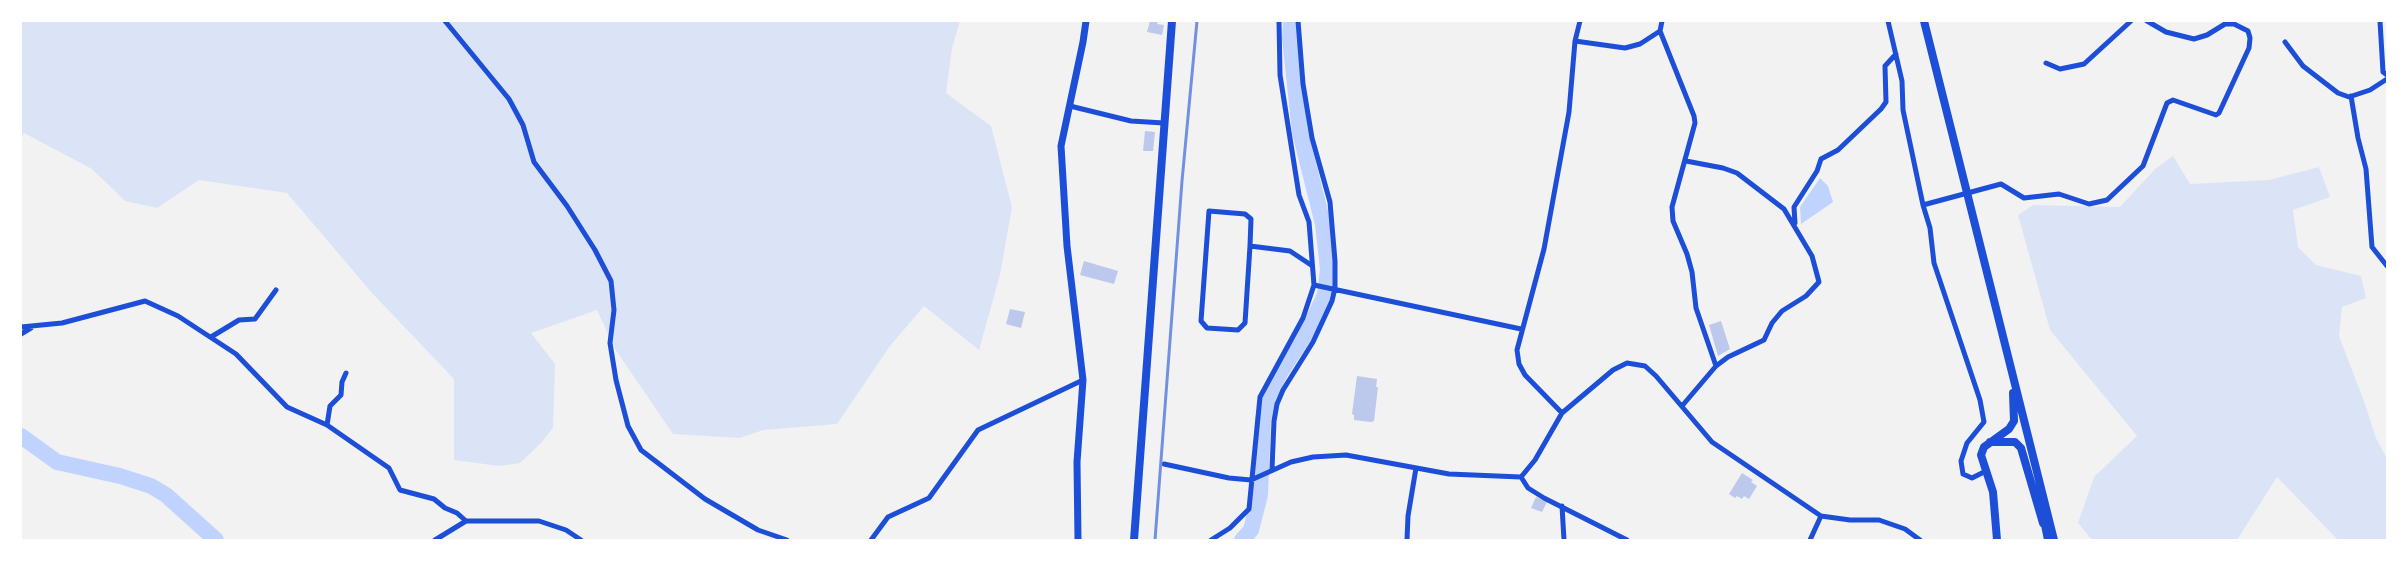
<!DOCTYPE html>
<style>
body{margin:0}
#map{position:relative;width:2408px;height:561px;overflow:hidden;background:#f2f2f2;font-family:"Exo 2",sans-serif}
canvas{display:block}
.frame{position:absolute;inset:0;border:22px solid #fff;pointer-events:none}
</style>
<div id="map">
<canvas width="2408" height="561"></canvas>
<div class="frame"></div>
</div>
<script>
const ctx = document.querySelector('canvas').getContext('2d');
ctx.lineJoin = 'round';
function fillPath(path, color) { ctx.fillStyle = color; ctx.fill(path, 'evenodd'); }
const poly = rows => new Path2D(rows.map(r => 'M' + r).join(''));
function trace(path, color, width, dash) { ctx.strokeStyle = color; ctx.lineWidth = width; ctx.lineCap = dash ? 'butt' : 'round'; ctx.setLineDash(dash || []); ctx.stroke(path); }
fillPath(poly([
 [21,21,960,21,952,48,946,93,991,126,1012,207,1000,275,979,350,924,306,890,346,837,424,763,430,740,438,673,434,615,349,597,310,531,333,555,364,553,428,541,443,520,463,499,466,454,460,454,379,372,293,287,193,199,180,157,208,125,201,92,169,24,133,21,139],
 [2173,156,2190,184,2269,180,2319,167,2330,197,2293,210,2298,247,2316,265,2361,276,2366,298,2342,307,2339,336,2365,404,2376,438,2387,459,2387,540,2338,540,2277,477,2237,540,2092,540,2078,523,2094,477,2137,436,2050,330,2018,215,2033,205,2120,207,2155,169]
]), '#dbe4f7');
fillPath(poly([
 [1820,178,1828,186,1833,202,1801,224,1800,207]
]), '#bfd3fe');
trace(poly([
 [21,436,57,462,120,476,151,486,166,495,216,540],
 [1242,540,1251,530,1260,495,1263,420,1268,397,1280,373,1310,327,1325,295,1328,269,1323,224,1300,132,1290,38,1291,21]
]), '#bfd3fe', 16);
fillPath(poly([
 [1150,21,1158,21,1157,24,1164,25,1162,35,1147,32],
 [1145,131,1155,132,1153,151,1143,151],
 [1084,261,1118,271,1114,284,1080,275],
 [1010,309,1025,312,1021,328,1006,324],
 [1721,321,1730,349,1718,356,1709,325],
 [1357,376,1377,379,1376,387,1378,387,1374,421,1371,422,1354,420,1354,415,1352,414],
 [1742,473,1753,480,1751,482,1757,486,1749,499,1744,496,1742,499,1737,496,1735,498,1729,494],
 [1536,497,1547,502,1542,512,1531,508]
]), '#bdc9ec');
trace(poly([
 [445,21,509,99,523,125,534,162,567,206,595,250,611,281,614,310,610,343,616,380,628,426,641,450,705,499,758,530,787,540],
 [1662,21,1660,31,1694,116,1695,123,1672,207,1673,221,1687,254,1692,272,1696,308,1716,366,1682,406],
 [1888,21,1902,81,1903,110,1923,205,1930,228,1934,263,1980,400,1984,422,1967,443,1961,461,1963,474,1972,478,1986,471],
 [2380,21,2383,72,2387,75],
 [1575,41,1625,48,1640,44,1660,31],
 [2285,42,2303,66,2338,93,2349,97,2370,90,2387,79],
 [2046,63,2060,69,2084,64,2131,21],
 [2351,96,2358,138,2366,169,2372,247,2387,266],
 [1070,106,1131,121,1164,123],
 [1686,161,1723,168,1737,173,1784,209,1812,256,1819,282,1806,296,1782,311,1772,323,1764,340,1728,357,1716,366],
 [1923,205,2001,184,2024,198,2059,194,2089,204,2107,200,2143,166,2167,103,2173,100,2216,115,2219,113,2249,48,2250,38,2248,31,2234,24,2225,24,2207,35,2194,39,2166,32,2147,21],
 [1795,223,1794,207,1817,171,1821,159,1838,150,1881,109,1886,102,1885,66,1896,54],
 [1250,246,1251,219,1245,214,1209,211,1201,321,1207,328,1238,330,1245,323,1250,246,1290,251,1311,265],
 [1314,285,1521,329],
 [21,327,62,323,145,301,178,316,236,354,287,407,327,425,389,468,400,490,434,499,445,508,457,513,466,521,539,521,566,530,581,540],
 [21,334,31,328],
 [211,337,239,320,255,319,276,290],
 [1562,413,1525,375,1519,364,1517,350,1544,249,1569,112,1575,41,1580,21],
 [327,425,330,406,341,395,342,382,346,373],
 [1164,464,1229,478,1251,480,1291,462,1313,457,1346,455,1449,474,1521,477,1535,460,1562,413,1613,370,1627,363,1645,366,1656,376,1712,442,1821,516,1850,520,1879,520,1905,529,1920,540],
 [1272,469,1274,421,1277,404,1283,390,1313,342,1332,301,1335,288,1335,261,1330,202,1312,138,1303,84,1298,21],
 [1521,477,1528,488,1544,498,1627,540],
 [1562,506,1564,540],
 [435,540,466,521],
 [871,540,888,517,929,498,978,430,1083,380],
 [1211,540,1230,528,1249,509,1260,397,1303,318,1314,285,1309,222,1299,195,1280,75,1279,21],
 [1407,540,1408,516,1416,468],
 [1810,540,1821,516]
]), '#1d4ed8', 5);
trace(poly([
 [1078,540,1077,462,1083,380,1067,246,1061,146,1083,42,1086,21]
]), '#1d4ed8', 7);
trace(poly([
 [1134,540,1172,21]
]), '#1d4ed8', 8);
trace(poly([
 [1924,21,2054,540],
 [1990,442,2015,442,2021,448,2043,523],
 [2044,520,2048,540],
 [1997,540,1993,492,1981,455,1984,447,2009,429,2014,421,2013,393]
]), '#1d4ed8', 8);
trace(poly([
 [1155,540,1182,181,1197,21]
]), '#7290e2', 3);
</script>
